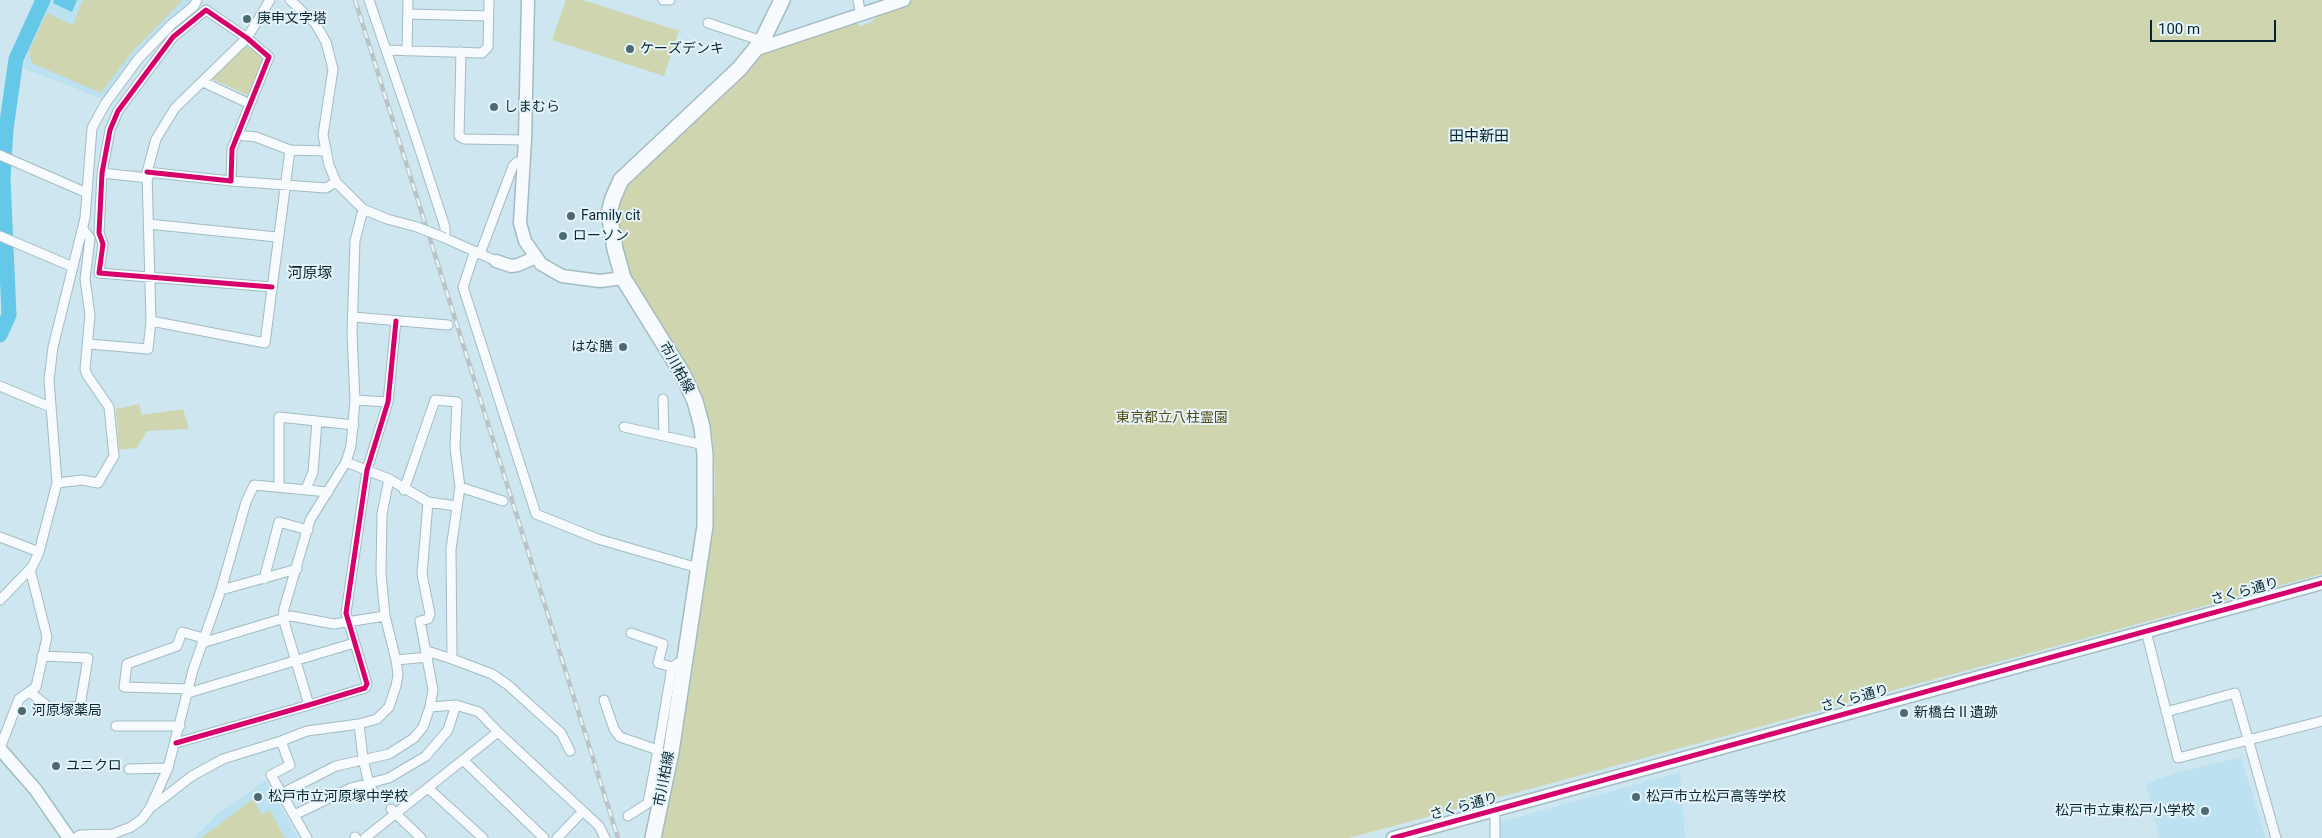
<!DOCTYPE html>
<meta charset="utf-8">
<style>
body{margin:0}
#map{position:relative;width:2322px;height:838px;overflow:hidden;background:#cee6f0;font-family:Roboto,sans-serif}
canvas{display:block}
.scale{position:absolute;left:2150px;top:20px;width:126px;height:22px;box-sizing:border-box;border:2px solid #072832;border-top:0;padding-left:6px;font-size:15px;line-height:18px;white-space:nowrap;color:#072832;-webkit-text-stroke:4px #e6f4fa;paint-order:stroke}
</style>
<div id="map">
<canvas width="2322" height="838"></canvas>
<div class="scale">100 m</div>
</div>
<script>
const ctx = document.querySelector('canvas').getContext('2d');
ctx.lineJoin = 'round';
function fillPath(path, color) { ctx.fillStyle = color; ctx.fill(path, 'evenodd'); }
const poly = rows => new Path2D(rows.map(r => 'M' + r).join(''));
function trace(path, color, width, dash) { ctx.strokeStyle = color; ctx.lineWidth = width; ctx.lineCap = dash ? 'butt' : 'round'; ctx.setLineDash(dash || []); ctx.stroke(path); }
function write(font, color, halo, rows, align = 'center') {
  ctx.font = font + ' Roboto,"Noto Sans JP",sans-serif'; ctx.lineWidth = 4; ctx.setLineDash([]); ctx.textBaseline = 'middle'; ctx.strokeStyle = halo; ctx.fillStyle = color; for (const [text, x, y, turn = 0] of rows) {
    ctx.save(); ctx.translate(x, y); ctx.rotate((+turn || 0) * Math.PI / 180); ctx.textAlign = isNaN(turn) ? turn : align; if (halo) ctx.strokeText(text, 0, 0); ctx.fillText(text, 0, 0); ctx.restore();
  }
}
fillPath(poly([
 [50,0,191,0,134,55,105,100,23,68,27,52],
 [2241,757,2266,838,2159,838,2146,784,2179,772],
 [1680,772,1685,838,1500,838,1500,822],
 [266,780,298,838,194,838,216,815]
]), '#bce1f0');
fillPath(poly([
 [83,0,183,0,132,52,101,93,32,63,29,51,47,13,73,25],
 [566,0,583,0,679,31,664,76,552,40],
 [913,0,2322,0,2322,574,1349,838,661,838,711,525,715,491,714,456,711,427,692,377,632,277,623,256,616,219,618,199,626,184,760,55,852,21,861,26,867,24,873,21,877,13],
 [245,47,250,48,265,58,252,97,212,79],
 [139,404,142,415,183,409,189,429,147,431,137,448,119,450,116,409],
 [253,799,262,815,270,810,285,838,201,838]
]), '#cfd6af');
fillPath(poly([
 [54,0,77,0,72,12,53,3]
]), '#66c8e8');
trace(poly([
 [0,335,9,315,3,179,6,129,16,59,43,0]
]), '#66c8e8', 15);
const street = poly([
 [290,0,315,23,326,42,333,69,323,135,329,165,336,182,363,209,387,219,417,227],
 [369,0,417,141,445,227,445,238,496,261],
 [663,0,670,0],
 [858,0,861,15],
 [408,14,488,16],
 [708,23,762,41],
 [386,50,482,53,488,47,489,0],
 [407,51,408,0],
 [461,52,459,136,464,139,525,140],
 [203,82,250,104],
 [237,135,256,137,290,150,325,151],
 [0,155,87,193],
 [147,172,231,181,232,149,269,57,247,38,206,10,173,37,118,111,110,130,102,173,99,233,103,244,99,273,272,287],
 [102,173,148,178],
 [231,181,326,188,336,182],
 [148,224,277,237],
 [0,236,73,267],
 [475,251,463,287,536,514,598,539,698,568],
 [480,254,513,166,517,162,524,163],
 [353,317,448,325],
 [151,321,265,343,290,150],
 [89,344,148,349,151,321,147,172,156,139,175,108,247,38,270,0],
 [0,386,50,407],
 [663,399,664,436],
 [355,400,388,402],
 [624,427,704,445],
 [57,483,82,480,98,483,114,456,109,407,87,375,85,369,90,315,85,279,90,238,83,229],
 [279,487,279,417,354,425],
 [306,489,313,472,317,421],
 [404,490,435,400,457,402,455,448,460,487],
 [428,502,456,506],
 [0,537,39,552],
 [264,579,279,522,308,530],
 [221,590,297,569],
 [0,600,32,567,39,552,57,483,49,380,53,347,85,218,92,128,105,104,139,58,172,24,194,6,197,0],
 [2146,631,2178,758,2322,721],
 [631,633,663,644,658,663,672,667],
 [202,643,291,616,334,624,385,616],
 [427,651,452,659,451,549,460,487,503,501],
 [452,659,492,674,508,685,561,733,570,751],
 [396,660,428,657],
 [189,689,124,687,127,664,177,646,182,632,203,638],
 [30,692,51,709,80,706,88,658,42,656],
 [188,693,354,643],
 [604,700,614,729,620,737,658,750,648,803,628,816],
 [309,705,283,618,284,609,310,520,346,462,351,446,355,400,352,334,355,241,363,209],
 [430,707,456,705,479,712,498,732,599,826,605,838],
 [2166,712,2235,693,2276,838],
 [359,724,363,759,369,784,373,791],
 [116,726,180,726],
 [281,741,307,731,359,724,377,719,389,707,396,686,398,675,396,660,385,616,381,573,382,514,389,479,346,462],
 [176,743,309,705,365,688,367,684,346,613,367,470,388,402,396,321],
 [0,748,19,699,36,687,47,637,30,569],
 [658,750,672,667,678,663,683,663],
 [463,760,544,838],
 [129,769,168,768],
 [428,788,483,838],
 [281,794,336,766,389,754,414,738,423,727,430,707,433,690,420,621,428,619,430,614,422,574,428,502,389,479],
 [153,806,192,776,223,759,281,741,290,765,271,775,307,838],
 [391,809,421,838],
 [1495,810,1495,838],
 [294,815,351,788,389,778,426,756,448,730,456,705],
 [355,837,356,838],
 [75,838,80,835,113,834,131,827,142,819,150,808,168,768,193,670,221,590,246,502,254,485,328,492],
 [365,838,498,732],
 [557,838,583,811]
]);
const secondary = poly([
 [528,0,525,140,520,223,525,241,541,264,562,276,600,281,623,278],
 [757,49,904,0],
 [496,261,511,266,518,265,536,257],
 [0,749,35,789,69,838],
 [1393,838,2322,583]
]);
const primary = poly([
 [653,838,671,752,705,526,705,455,702,427,695,401,682,373,623,278,615,249,609,213,613,198,621,180,739,69,762,41,782,0]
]);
trace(street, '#a2bbc4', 11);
trace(secondary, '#a2bbc4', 15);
trace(primary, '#a2bbc4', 18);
trace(street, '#f8fbfd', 9);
trace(secondary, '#f8fbfd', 12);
trace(primary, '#f8fbfd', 15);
const rail = poly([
 [355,0,618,838]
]);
trace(rail, '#bbc3c6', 4.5);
trace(rail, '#e6f4fa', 2.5, [8]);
const streetBridge = poly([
 [417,227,445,238]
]);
trace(streetBridge, '#a2bbc4', 11, []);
trace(streetBridge, '#f8fbfd', 9);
trace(poly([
 [147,172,231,181,232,149,269,57,247,38,206,10,173,37,118,111,110,130,102,173,99,233,103,244,99,273,272,287],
 [176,743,309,705,365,688,367,684,346,613,367,470,388,402,396,321],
 [1393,838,2322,583]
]), '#d6006c', 5);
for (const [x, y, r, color] of [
 [247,19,5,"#4d6a74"],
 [630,49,5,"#4d6a74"],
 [494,107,5,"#4d6a74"],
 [571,216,5,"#4d6a74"],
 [563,236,5,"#4d6a74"],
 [623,347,5,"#4d6a74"],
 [22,711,5,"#4d6a74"],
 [1904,713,5,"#4d6a74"],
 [56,766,5,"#4d6a74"],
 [258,797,5,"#4d6a74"],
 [1636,797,5,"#4d6a74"],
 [2205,811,5,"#4d6a74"]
]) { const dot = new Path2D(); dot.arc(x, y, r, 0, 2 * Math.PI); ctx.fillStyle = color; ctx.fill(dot); trace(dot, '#e6f4fa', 2); }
write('14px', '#072832', '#e6f4fa', [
 ["庚申文字塔",257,19],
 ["ケーズデンキ",640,49],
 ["しまむら",504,107],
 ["Family cit",581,216],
 ["ローソン",573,236],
 ["はな膳",613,347,"right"],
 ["河原塚薬局",32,711],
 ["新橋台Ⅱ遺跡",1914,713],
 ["ユニクロ",66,766],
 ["松戸市立河原塚中学校",268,797],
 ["松戸市立松戸高等学校",1646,797],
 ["松戸市立東松戸小学校",2195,811,"right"]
], 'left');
write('14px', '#072832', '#e6f4fa', [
 ["市川柏線",676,368,61],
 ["さくら通り",2245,592,-15],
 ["さくら通り",1855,699,-15],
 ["市川柏線",665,779,-79],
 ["さくら通り",1464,807,-15]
]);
write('14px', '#524d16', '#e6f4fa', [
 ["東京都立八柱霊園",1172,418]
]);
write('15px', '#072832', '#e6f4fa', [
 ["田中新田",1479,137],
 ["河原塚",310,274]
]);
</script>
